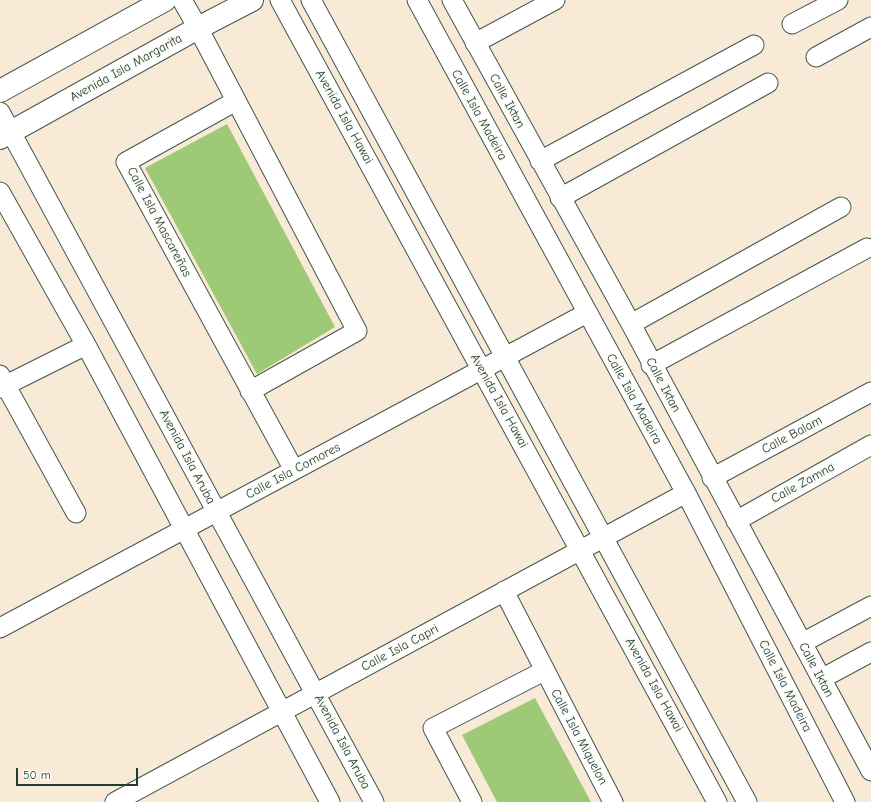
<!DOCTYPE html>
<meta charset="utf-8">
<style>
body{margin:0}
#map{position:relative;width:871px;height:802px;overflow:hidden;background:#f8ead6;font-family:"Comic Neue",sans-serif}
canvas{display:block}
.scale{position:absolute;left:16px;top:768px;width:122px;height:18px;box-sizing:border-box;border:2px solid #1f3d34;border-top:0;padding-left:5px;font-size:12px;line-height:14px;white-space:nowrap;color:#1f3d34;-webkit-text-stroke:3px #fdfcf7;paint-order:stroke}
</style>
<div id="map">
<canvas width="871" height="802"></canvas>
<div class="scale">50 m</div>
</div>
<script>
const ctx = document.querySelector('canvas').getContext('2d');
ctx.lineJoin = 'round';
function fillPath(path, color) { ctx.fillStyle = color; ctx.fill(path, 'evenodd'); }
const poly = rows => new Path2D(rows.map(r => 'M' + r).join(''));
function trace(path, color, width, dash) { ctx.strokeStyle = color; ctx.lineWidth = width; ctx.lineCap = dash ? 'butt' : 'round'; ctx.setLineDash(dash || []); ctx.stroke(path); }
function write(font, color, halo, rows, align = 'center') {
  ctx.font = font + ' "Comic Neue",sans-serif'; ctx.lineWidth = 3.5; ctx.setLineDash([]); ctx.textBaseline = 'middle'; ctx.strokeStyle = halo; ctx.fillStyle = color; for (const [text, x, y, turn = 0] of rows) {
    ctx.save(); ctx.translate(x, y); ctx.rotate((+turn || 0) * Math.PI / 180); ctx.textAlign = isNaN(turn) ? turn : align; if (halo) ctx.strokeText(text, 0, 0); ctx.fillText(text, 0, 0); ctx.restore();
  }
}
fillPath(poly([
 [227,124,335,327,257,374,145,168],
 [535,698,591,802,497,802,462,735]
]), '#9ec976');
const minor = poly([
 [182,0,198,28,357,331,250,391],
 [280,0,717,802],
 [311,0,747,802],
 [417,0,686,493,845,802],
 [452,0,631,324,871,771],
 [792,24,838,0],
 [475,43,555,0],
 [816,57,871,27],
 [236,101,126,162,294,470],
 [0,112,374,802],
 [540,161,754,45],
 [0,192,86,345,330,802],
 [560,198,768,83],
 [631,324,841,207],
 [651,365,867,248],
 [0,375,76,513],
 [0,388,86,345],
 [712,478,871,392],
 [736,521,871,445],
 [504,591,613,802],
 [0,628,587,313],
 [802,643,871,606],
 [821,679,871,652],
 [115,802,686,493],
 [472,802,433,728,544,671]
]);
const tertiary = poly([
 [0,91,165,0],
 [0,138,198,28,252,0]
]);
trace(minor, '#40574c', 21);
trace(tertiary, '#40574c', 24);
trace(minor, '#fff', 19);
trace(tertiary, '#fff', 22);
write('13px', '#1f3d34', '#fdfcf7', [
 ["Avenida Isla Margarita",126,68,-29],
 ["Calle Iktan",507,101,61],
 ["Calle Isla Madeira",479,115,61],
 ["Avenida Isla Hawai",344,117,61],
 ["Calle Isla Mascareñas",159,222,62],
 ["Calle Iktan",663,385,62],
 ["Calle Isla Madeira",634,399,61],
 ["Avenida Isla Hawai",499,401,61],
 ["Calle Balam",792,435,-28],
 ["Avenida Isla Aruba",187,457,62],
 ["Calle Isla Comores",293,471,-28],
 ["Calle Zamna",803,483,-29],
 ["Calle Isla Capri",400,648,-28],
 ["Calle Iktan",816,670,62],
 ["Avenida Isla Hawai",654,685,61],
 ["Calle Isla Madeira",785,686,63],
 ["Calle Isla Miquelon",579,737,62],
 ["Avenida Isla Aruba",342,742,62]
]);
</script>
